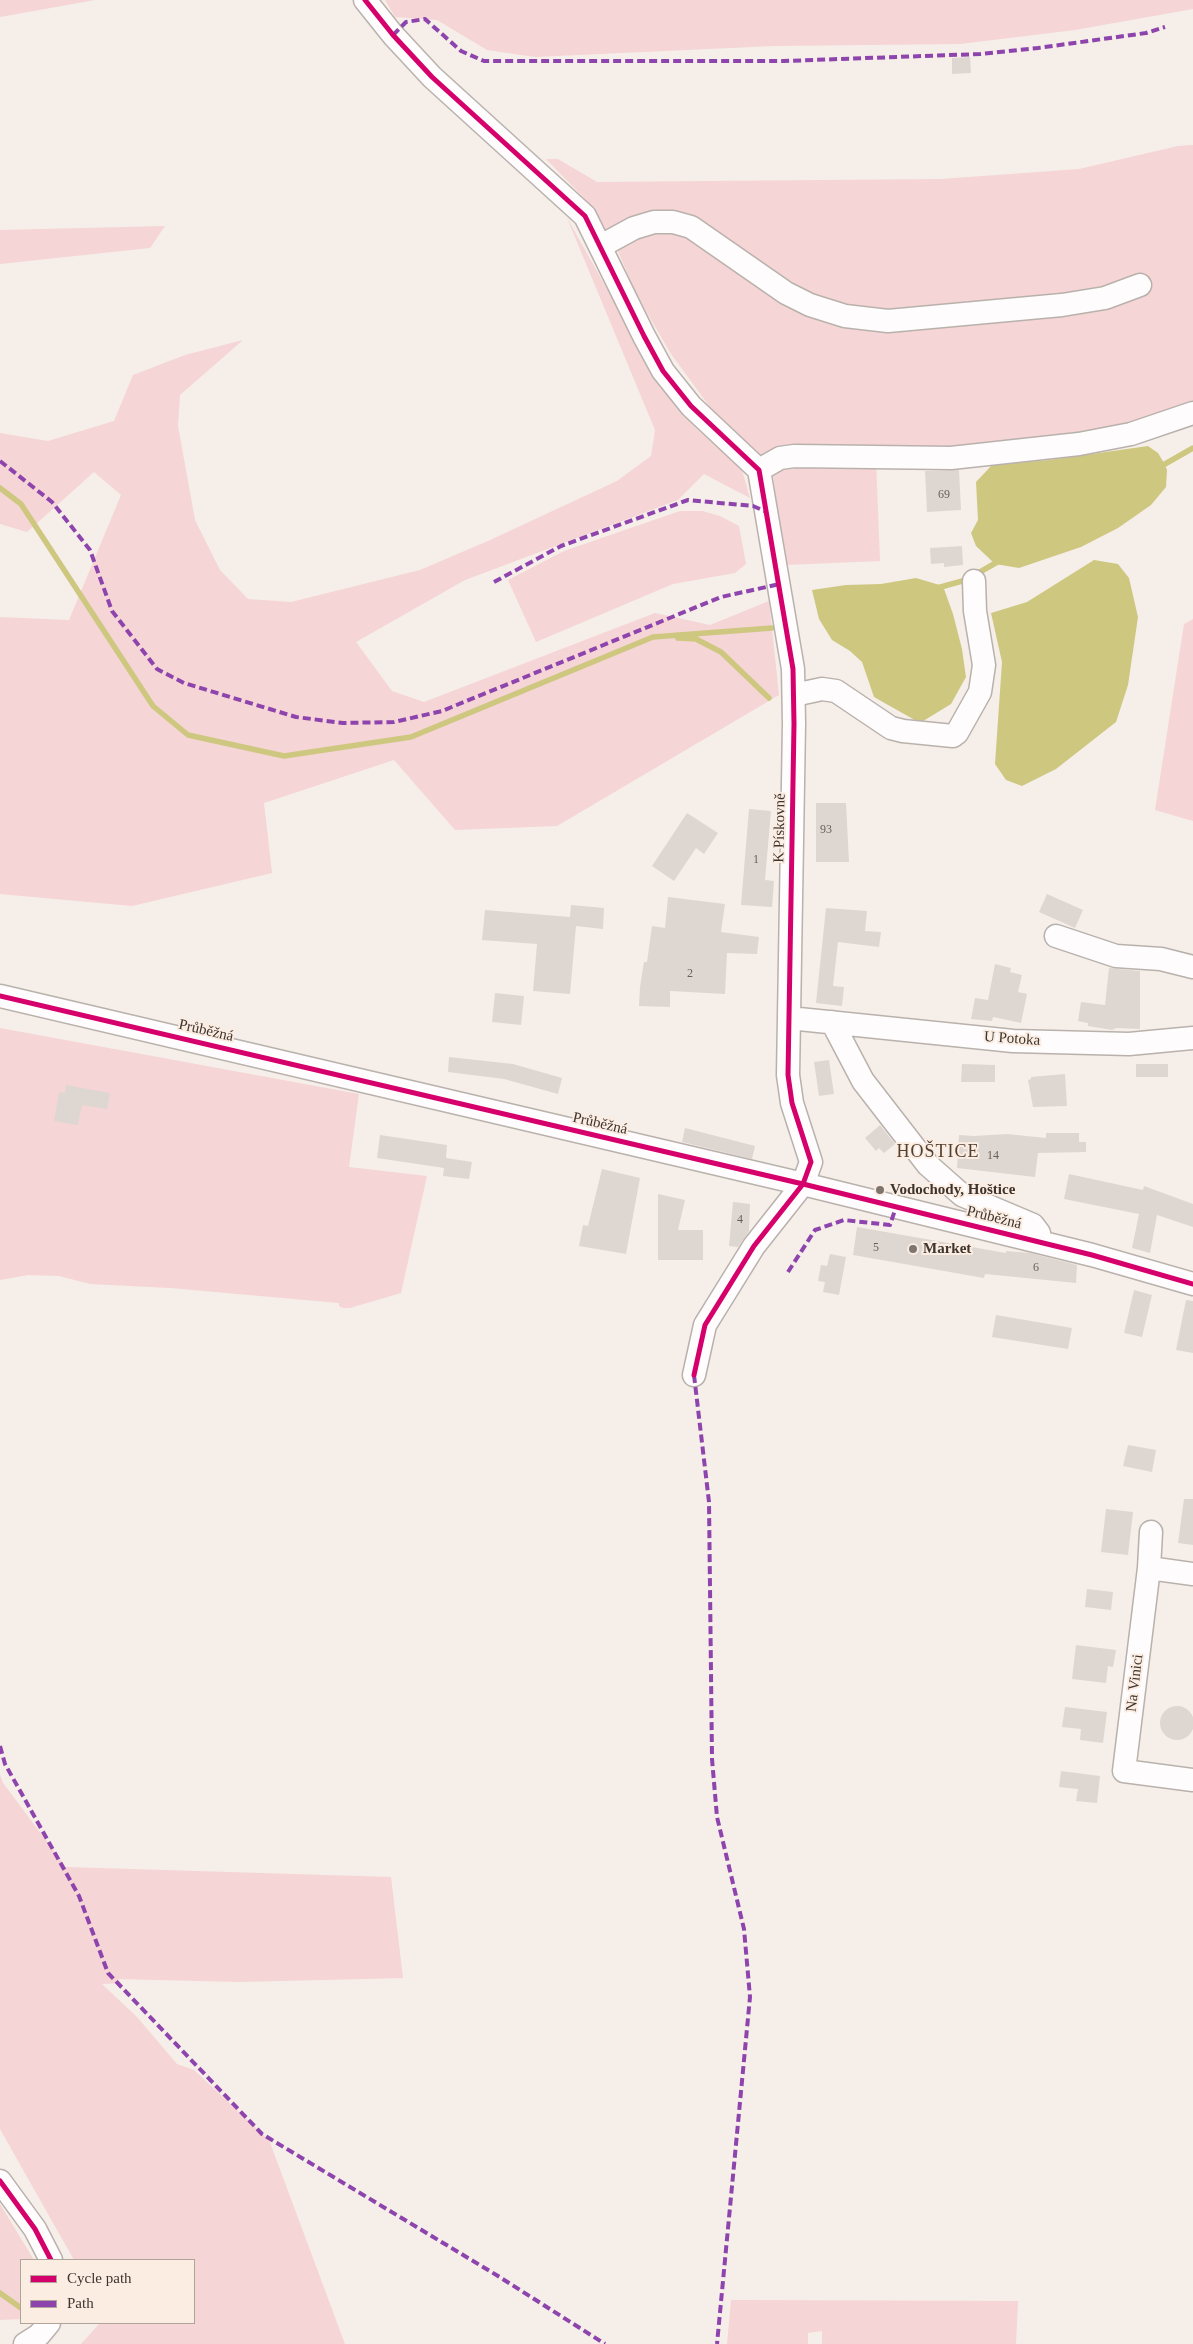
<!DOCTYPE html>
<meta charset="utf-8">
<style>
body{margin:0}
#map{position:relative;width:1193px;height:2344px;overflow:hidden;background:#f6eee9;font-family:"Times New Roman",serif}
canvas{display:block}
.legend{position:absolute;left:20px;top:2259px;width:175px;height:65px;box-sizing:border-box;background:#fcede3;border:1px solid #b0a39a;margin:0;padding:6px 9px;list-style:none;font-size:15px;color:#3d342d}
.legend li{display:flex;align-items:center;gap:10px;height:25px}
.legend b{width:25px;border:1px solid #b0a39a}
</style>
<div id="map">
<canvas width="1193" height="2344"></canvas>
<ul class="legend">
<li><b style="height:6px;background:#d6006c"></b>Cycle path</li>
<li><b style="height:6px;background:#8e44ad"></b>Path</li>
</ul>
</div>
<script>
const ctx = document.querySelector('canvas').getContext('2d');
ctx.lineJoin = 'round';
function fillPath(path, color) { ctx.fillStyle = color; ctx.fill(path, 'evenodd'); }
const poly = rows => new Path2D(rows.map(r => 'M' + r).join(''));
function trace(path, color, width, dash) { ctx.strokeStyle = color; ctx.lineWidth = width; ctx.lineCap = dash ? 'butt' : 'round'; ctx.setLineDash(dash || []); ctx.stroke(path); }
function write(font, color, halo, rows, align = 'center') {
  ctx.font = font + ' "Times New Roman",serif'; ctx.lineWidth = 4; ctx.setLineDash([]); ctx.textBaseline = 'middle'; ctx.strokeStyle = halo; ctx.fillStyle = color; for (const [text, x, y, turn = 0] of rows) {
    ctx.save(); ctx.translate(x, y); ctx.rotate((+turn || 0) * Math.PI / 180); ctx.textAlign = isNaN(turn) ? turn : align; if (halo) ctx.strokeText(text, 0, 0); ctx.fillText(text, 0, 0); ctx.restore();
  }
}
fillPath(poly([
 [0,0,95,0,0,17],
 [385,0,1193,0,1193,9,1075,30,960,44,774,46,535,57,487,50,437,20,395,17],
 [1193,145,1193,404,1119,430,876,459,880,561,785,565,772,467,718,418,671,354,636,294,617,249,584,198,546,159,558,159,597,182,941,179,1079,169,1178,146],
 [567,218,630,330,696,428,742,470,750,498,704,474,678,500,465,580,356,642,392,691,424,702,655,613,710,625,769,601,779,695,557,826,455,830,394,760,264,803,272,873,132,906,0,894,0,617,69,620,121,495,94,472,27,532,0,524,0,433,48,441,114,421,133,375,185,355,243,340,180,395,178,426,195,520,220,570,248,599,291,602,420,570,488,541,617,481,651,456,655,430],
 [165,226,150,248,0,264,0,230],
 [680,511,702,511,720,516,739,526,746,564,735,573,673,584,536,642,508,580,564,551],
 [1193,619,1193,821,1155,810,1184,624],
 [0,1028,359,1094,349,1167,427,1176,401,1293,350,1308,343,1308,339,1306,339,1303,170,1288,90,1284,59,1276,28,1275,0,1280],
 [0,1775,3,1783,66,1867,391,1877,403,1978,239,1982,118,1979,121,1983,102,1984,137,2017,177,2064,194,2070,269,2140,345,2344,81,2344,100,2323,194,2323,194,2260,74,2260,0,2129],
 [0,2204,34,2260,21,2260,21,2319,0,2320],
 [731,2300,1018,2301,1016,2344,822,2344,822,2331,808,2333,808,2344,727,2344]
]), '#f5d5d5');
fillPath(poly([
 [1148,446,1158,453,1164,463,1167,470,1166,487,1151,505,1118,528,1081,547,1019,568,995,564,976,546,971,533,978,520,976,482,992,465,1049,460],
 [1094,560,1118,564,1129,578,1138,617,1128,685,1116,722,1056,769,1022,786,1006,780,995,764,1002,662,991,613,1027,602],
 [916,578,943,586,953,614,962,649,966,677,951,704,920,723,874,697,862,662,850,651,832,640,819,619,812,590,846,585,881,584]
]), '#cec780');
trace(poly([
 [1158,468,1193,448],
 [0,488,21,504,153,706,188,735,284,756,411,737,653,637,772,628],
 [937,588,966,580,999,561],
 [678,638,696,639,721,652,769,698],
 [0,2293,21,2308]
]), '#cec780', 5.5);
fillPath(poly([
 [970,57,971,73,952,74,952,58],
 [959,470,961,510,927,512,925,471],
 [962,546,963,565,944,567,944,563,931,564,930,548],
 [816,803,846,803,849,862,816,862],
 [749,809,771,811,765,880,774,881,772,907,741,905],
 [687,813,718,833,704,854,696,848,674,881,652,866],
 [1047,894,1083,910,1075,928,1039,912],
 [668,897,725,904,721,932,759,937,757,954,727,953,725,994,670,991,670,1007,639,1006,640,987,644,962,647,962,652,926,665,928],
 [571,905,604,908,603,929,576,926,570,994,533,991,537,944,482,940,485,910,570,917],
 [826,908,867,911,865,931,881,932,879,947,838,942,833,986,844,987,842,1006,816,1003],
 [995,964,1011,968,1010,972,1022,975,1018,992,1027,994,1021,1023,993,1017,992,1021,971,1019,975,998,988,1000],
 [1109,968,1140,971,1140,1029,1116,1028,1112,1030,1088,1026,1088,1023,1078,1021,1081,1002,1105,1005],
 [495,993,524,996,521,1025,492,1022],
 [449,1057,513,1064,562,1078,558,1094,504,1079,448,1072],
 [829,1060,834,1094,819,1096,814,1062],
 [962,1064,995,1065,995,1082,961,1082],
 [1136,1064,1168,1064,1168,1077,1136,1077],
 [1065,1074,1067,1106,1033,1107,1028,1080,1031,1079,1031,1077],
 [66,1085,110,1093,107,1109,82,1105,78,1125,54,1121,59,1092,65,1093],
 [880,1125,895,1144,884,1153,879,1148,876,1151,865,1138],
 [685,1128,755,1146,752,1159,682,1142],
 [1046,1133,1079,1133,1079,1142,1086,1142,1086,1152,1038,1153,1035,1177,957,1168,959,1135,974,1136,1007,1134,1046,1138],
 [380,1135,447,1145,446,1158,472,1162,469,1179,443,1176,445,1160,444,1168,377,1158],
 [602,1169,640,1178,626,1254,579,1246,583,1225,588,1226],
 [1069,1174,1143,1190,1144,1186,1193,1204,1193,1227,1157,1215,1150,1253,1132,1248,1139,1214,1064,1199],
 [658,1194,685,1200,678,1230,703,1230,703,1260,658,1260],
 [733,1202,750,1204,749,1231,738,1247,729,1246],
 [857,1227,1006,1253,1006,1251,1030,1253,1077,1265,1076,1283,985,1274,984,1278,853,1255],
 [830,1254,846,1257,839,1295,823,1292,825,1282,818,1281,821,1265,827,1266],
 [1134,1290,1152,1295,1142,1337,1124,1333],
 [1186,1300,1193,1301,1193,1353,1176,1350],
 [996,1315,1072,1328,1068,1349,992,1337],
 [1128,1445,1156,1450,1152,1472,1123,1466],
 [1184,1499,1193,1499,1193,1545,1178,1543],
 [1106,1509,1133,1512,1128,1555,1101,1552],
 [1087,1589,1113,1592,1111,1610,1085,1607],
 [1076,1645,1116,1650,1113,1667,1108,1666,1106,1683,1072,1679],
 '1160 1723a17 17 0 1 1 34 0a17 17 0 1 1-34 0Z',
 [1065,1707,1107,1712,1103,1743,1080,1740,1081,1729,1062,1727],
 [1061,1771,1100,1776,1097,1803,1076,1801,1078,1789,1059,1787]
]), '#ded7d1');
const minor = poly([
 [365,0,393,35,432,77,585,216,644,336,663,371,691,406,759,470],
 [601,246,634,228,654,222,673,222,691,227,786,293,810,305,845,316,888,321,1062,305,1105,298,1140,285],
 [759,470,780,458,794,456,951,458,1079,444,1131,434,1193,413],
 [794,695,822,689,836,691,891,728,903,731,953,736,957,733,980,692,984,665,975,611,974,581],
 [1056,936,1116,956,1161,959,1193,967],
 [0,996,803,1184,1092,1255,1193,1284],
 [789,1018,1013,1041,1129,1044,1193,1038],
 [832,1022,863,1081,928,1165,962,1195,1033,1225,1039,1233,1040,1242],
 [694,1375,705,1325,754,1246,803,1184,811,1162,792,1103,788,1075,794,724,793,669,759,470],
 [1149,1568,1151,1532],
 [1193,1574,1149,1568,1124,1771,1193,1780],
 [0,2181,35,2229,51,2260],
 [25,2344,39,2335,49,2323]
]);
trace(minor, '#b9b1ac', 25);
trace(minor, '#fefcfc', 22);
trace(poly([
 [393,35,406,22,425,19,461,51,484,61,784,61,980,54,1038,48,1146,33,1165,27],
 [0,461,52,502,90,550,112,611,157,669,184,683,296,717,343,723,394,722,442,711,721,597,780,584],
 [494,582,561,546,688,500,753,506,767,512],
 [788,1272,815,1230,844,1220,890,1225,896,1207],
 [694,1375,709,1502,712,1759,717,1817,744,1929,750,1997,717,2344],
 [0,1746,5,1764,79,1896,108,1973,262,2134,498,2276,605,2344]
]), '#8e44ad', 4, [8, 4]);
trace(poly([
 [365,0,393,35,432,77,585,216,644,336,663,371,691,406,759,470,793,669,794,724,788,1075,792,1103,811,1162,803,1184,754,1246,705,1325,694,1375],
 [0,996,803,1184,1092,1255,1193,1284],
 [0,2181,35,2229,51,2260]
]), '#d6006c', 5);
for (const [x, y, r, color] of [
 [880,1190,5,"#7e756f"],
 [913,1249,5,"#7e756f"]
]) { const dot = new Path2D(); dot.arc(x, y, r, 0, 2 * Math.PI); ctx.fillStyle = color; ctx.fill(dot); trace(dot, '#fcede3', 2); }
write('12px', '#685f58', null, [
 ["69",944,495],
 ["93",826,830],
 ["1",756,860],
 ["2",690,974],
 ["14",993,1156],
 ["4",740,1220],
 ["5",876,1248],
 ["6",1036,1268]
]);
write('15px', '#3d342d', '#fcede3', [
 ["K Pískovně",780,828,-89],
 ["Průběžná",206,1031,13],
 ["U Potoka",1012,1039,4],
 ["Průběžná",600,1124,13],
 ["Průběžná",994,1218,14],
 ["Na Vinici",1135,1683,-83]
]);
write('bold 15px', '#3d342d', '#fcede3', [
 ["Vodochody, Hoštice",890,1190],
 ["Market",923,1249]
], 'left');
ctx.letterSpacing = '1px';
write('18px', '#523f30', '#fcede3', [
 ["HOŠTICE",938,1152]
]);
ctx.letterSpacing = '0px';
</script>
